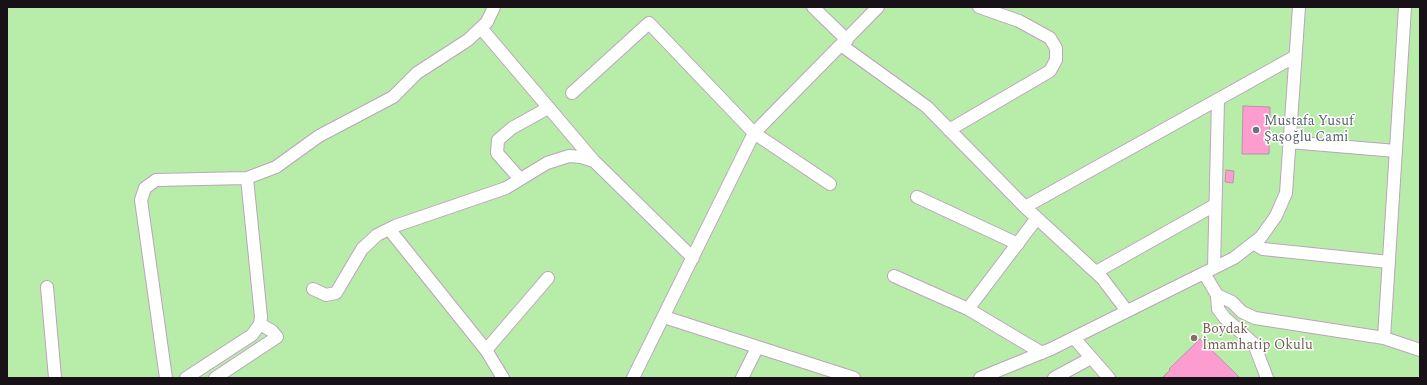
<!DOCTYPE html>
<meta charset="utf-8">
<style>
body{margin:0}
#map{position:relative;width:1427px;height:385px;overflow:hidden;background:#fce9fa;font-family:Spectral,serif}
canvas{display:block}
.frame{position:absolute;inset:0;border:8px solid #191118;pointer-events:none}
</style>
<div id="map">
<canvas width="1427" height="385"></canvas>
<div class="frame"></div>
</div>
<script>
const ctx = document.querySelector('canvas').getContext('2d');
ctx.lineJoin = 'round';
function fillPath(path, color) { ctx.fillStyle = color; ctx.fill(path, 'evenodd'); }
const poly = rows => new Path2D(rows.map(r => 'M' + r).join(''));
function trace(path, color, width, dash) { ctx.strokeStyle = color; ctx.lineWidth = width; ctx.lineCap = dash ? 'butt' : 'round'; ctx.setLineDash(dash || []); ctx.stroke(path); }
function write(font, color, halo, rows, align = 'center') {
  ctx.font = font + ' Spectral,serif'; ctx.lineWidth = 3; ctx.setLineDash([]); ctx.textBaseline = 'middle'; ctx.strokeStyle = halo; ctx.fillStyle = color; for (const [text, x, y, turn = 0] of rows) {
    ctx.save(); ctx.translate(x, y); ctx.rotate((+turn || 0) * Math.PI / 180); ctx.textAlign = isNaN(turn) ? turn : align; if (halo) ctx.strokeText(text, 0, 0); ctx.fillText(text, 0, 0); ctx.restore();
  }
}
fillPath(poly([
 [7,7,1420,7,1420,378,7,378]
]), '#b8eca9');
const building = poly([
 [1243,106,1270,107,1269,154,1242,154,1243,106],
 [1226,170,1234,171,1233,183,1225,182,1226,170],
 [1200,339,1230,368,1240,378,1162,378,1170,370,1169,369,1200,339]
]);
fillPath(building, '#fd9dcf');
trace(building, '#b498a5', 1);
const minor = poly([
 [813,7,847,40],
 [481,28,593,160],
 [841,45,927,107,1025,207,1102,278,1127,311],
 [572,93,649,23,754,133,830,184],
 [949,130,1050,71,1056,60,1056,48,1050,38,1019,21,979,7],
 [1289,142,1396,151],
 [520,179,497,153,498,140,512,128,548,108],
 [917,197,1018,244],
 [1025,207,1294,57],
 [1037,218,968,309,1042,353],
 [389,229,486,350,503,378],
 [1253,243,1263,249,1389,262],
 [1214,268,1218,100],
 [1096,272,1215,205],
 [1204,273,1217,295,1218,309,1225,318,1254,344,1267,378],
 [894,276,968,309],
 [47,287,55,378],
 [313,289,326,295,336,293,362,249,377,235,395,226,506,188,547,163,569,156,581,157,594,161,693,258],
 [1217,295,1232,302,1242,312,1255,318,1384,338,1420,350],
 [664,317,854,378],
 [1074,338,1109,378],
 [1384,338,1405,7],
 [486,350,548,278],
 [166,378,141,200,145,188,156,180,247,178,276,167,319,136,393,97,417,73,468,40,487,22,494,7],
 [186,378,252,335,260,324,261,317,247,178],
 [215,378,277,337,272,331,260,324],
 [633,378,754,133,878,7],
 [742,378,757,348],
 [980,378,1051,349,1234,258,1261,237,1276,216,1286,193,1299,7],
 [1054,378,1091,358]
]);
trace(minor, '#bca5ba', 14);
trace(minor, '#fff', 12);
for (const [x, y, r, color] of [
 [1256,130,4,"#6b7280"],
 [1194,338,4,"#8d6e63"]
]) { const dot = new Path2D(); dot.arc(x, y, r, 0, 2 * Math.PI); ctx.fillStyle = color; ctx.fill(dot); trace(dot, '#fff', 1.5); }
write('14px', '#5b616d', '#fff', [
 ["Mustafa Yusuf",1264,122],
 ["Şaşoğlu Cami",1264,138]
], 'left');
write('14px', '#785e54', '#fff', [
 ["Boydak",1202,330],
 ["İmamhatip Okulu",1202,346]
], 'left');
</script>
